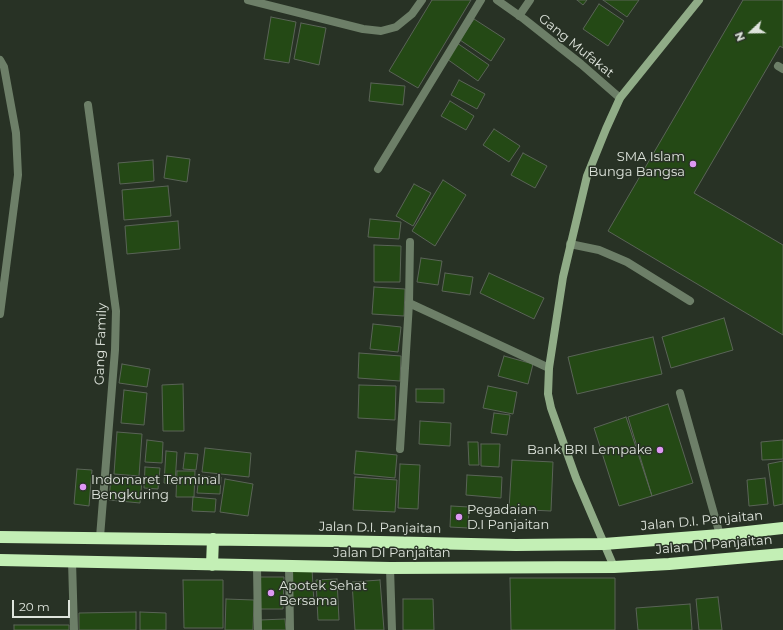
<!DOCTYPE html>
<style>
body{margin:0}
#map{position:relative;width:783px;height:630px;overflow:hidden;background:#283225;font-family:Montserrat,sans-serif}
canvas{display:block}
.north{position:absolute;left:731px;top:12px;width:40px;height:40px;-webkit-text-stroke:3px #283225;paint-order:stroke;rotate:248deg;font-size:11px;font-weight:700;line-height:16px;text-align:center;color:#dee4dc}
.north::after{content:'';display:block;margin:auto;width:14px;height:18px;background:#dee4dc;clip-path:polygon(50% 0,100% 100%,50% 72%,0 100%)}
.scale{position:absolute;left:12px;top:600px;width:58px;height:18px;box-sizing:border-box;border:2px solid #dee4dc;border-top:0;padding-left:5px;font-size:12px;line-height:14px;white-space:nowrap;color:#dee4dc;-webkit-text-stroke:3px #283225;paint-order:stroke}
</style>
<div id="map">
<canvas width="783" height="630"></canvas>
<div class="north">N</div>
<div class="scale">20 m</div>
</div>
<script>
const ctx = document.querySelector('canvas').getContext('2d');
ctx.lineJoin = 'round';
function fillPath(path, color) { ctx.fillStyle = color; ctx.fill(path, 'evenodd'); }
const poly = rows => new Path2D(rows.map(r => 'M' + r).join(''));
function trace(path, color, width, dash) { ctx.strokeStyle = color; ctx.lineWidth = width; ctx.lineCap = dash ? 'butt' : 'round'; ctx.setLineDash(dash || []); ctx.stroke(path); }
function write(font, color, halo, rows, align = 'center') {
  ctx.font = font + ' Montserrat,sans-serif'; ctx.lineWidth = 3; ctx.setLineDash([]); ctx.textBaseline = 'middle'; ctx.strokeStyle = halo; ctx.fillStyle = color; for (const [text, x, y, turn = 0] of rows) {
    ctx.save(); ctx.translate(x, y); ctx.rotate((+turn || 0) * Math.PI / 180); ctx.textAlign = isNaN(turn) ? turn : align; if (halo) ctx.strokeText(text, 0, 0); ctx.fillText(text, 0, 0); ctx.restore();
  }
}
const building = poly([
 [432,0,471,0,418,88,389,71,432,0],
 [577,0,587,0,583,5,577,0],
 [603,0,639,0,627,17,603,0],
 [743,0,783,0,783,48,780,46,694,193,783,245,783,335,608,231,743,0],
 [599,4,624,21,608,46,583,29,599,4],
 [271,17,296,22,289,63,264,59,271,17],
 [474,19,505,39,491,61,460,40,474,19],
 [301,23,326,28,319,65,294,59,301,23],
 [457,43,489,65,478,81,447,59,457,43],
 [459,80,485,94,477,109,451,95,459,80],
 [371,83,405,86,403,105,369,101,371,83],
 [450,101,474,116,466,130,441,116,450,101],
 [494,129,520,146,509,162,483,145,494,129],
 [523,153,547,166,535,188,511,175,523,153],
 [167,156,190,159,187,182,164,178,167,156],
 [153,160,154,181,120,184,118,163,153,160],
 [443,180,466,195,435,246,412,231,443,180],
 [414,184,431,193,413,226,396,216,414,184],
 [168,186,171,216,124,220,122,190,168,186],
 [370,219,401,222,399,239,368,237,370,219],
 [178,221,180,249,127,254,125,226,178,221],
 [374,245,401,246,400,282,374,282,374,245],
 [421,258,442,261,438,285,417,282,421,258],
 [445,273,473,277,470,295,442,291,445,273],
 [489,273,544,298,534,319,480,293,489,273],
 [374,287,405,289,404,316,372,314,374,287],
 [724,318,733,350,671,368,662,337,724,318],
 [373,324,401,327,398,352,370,349,373,324],
 [653,337,662,374,577,394,568,357,653,337],
 [359,353,401,356,400,381,358,378,359,353],
 [504,356,533,364,528,384,498,376,504,356],
 [122,364,150,369,147,387,119,383,122,364],
 [183,384,184,431,163,431,162,385,183,384],
 [359,385,396,386,395,420,358,418,359,385],
 [488,386,517,392,513,414,483,408,488,386],
 [416,389,444,389,444,403,416,402,416,389],
 [124,390,147,393,144,425,121,423,124,390],
 [668,404,693,483,652,496,628,417,668,404],
 [494,413,510,415,507,435,491,433,494,413],
 [626,417,652,496,619,506,594,428,626,417],
 [420,421,451,423,450,446,419,444,420,421],
 [117,432,142,434,139,476,114,474,117,432],
 [147,440,163,442,162,463,145,462,147,440],
 [783,440,783,459,762,460,761,442,783,440],
 [468,442,478,442,479,465,469,465,468,442],
 [481,444,500,444,499,467,481,466,481,444],
 [205,448,251,453,249,477,202,472,205,448],
 [166,451,177,452,175,484,164,483,166,451],
 [356,451,397,455,395,478,354,474,356,451],
 [185,453,198,454,196,470,183,469,185,453],
 [512,460,553,462,551,511,509,509,512,460],
 [783,461,783,504,774,506,768,464,783,461],
 [400,464,420,465,418,509,398,508,400,464],
 [145,467,160,468,158,489,144,488,145,467],
 [77,469,92,470,89,506,74,504,77,469],
 [177,471,195,471,194,497,176,497,177,471],
 [467,475,502,477,501,498,466,495,467,475],
 [199,476,221,477,220,494,197,493,199,476],
 [111,477,142,480,140,503,109,500,111,477],
 [355,477,397,480,395,512,353,510,355,477],
 [765,478,768,504,749,506,747,480,765,478],
 [225,479,253,484,248,516,220,512,225,479],
 [193,497,216,499,215,512,192,511,193,497],
 [451,506,469,507,468,528,450,527,451,506],
 [312,569,314,603,292,604,291,570,312,569],
 [259,577,284,577,283,609,259,609,259,577],
 [510,578,615,578,615,630,511,630,510,578],
 [337,579,339,620,318,620,316,580,337,579],
 [183,580,223,580,223,628,184,628,183,580],
 [380,580,384,630,355,630,352,582,380,580],
 [718,597,722,630,699,630,696,599,718,597],
 [226,599,254,600,253,630,225,630,226,599],
 [403,599,433,599,434,630,403,630,403,599],
 [690,604,692,630,638,630,636,608,690,604],
 [136,612,136,630,79,630,79,613,136,612],
 [140,612,166,613,166,630,140,630,140,612],
 [285,619,286,630,260,630,260,620,285,619],
 [14,625,69,625,69,630,14,630,14,625]
]);
fillPath(building, '#244915');
trace(building, '#5a6457', 1);
trace(poly([
 [0,60,4,67,16,133,18,175,0,314],
 [778,66,783,69],
 [570,244,599,250,627,262,690,301],
 [680,393,720,535],
 [72,561,74,630]
]), '#6d7f68', 8);
trace(poly([
 [248,0,363,29,381,31,396,27,412,14,422,0],
 [497,0,524,19,581,64,620,98],
 [519,16,530,0],
 [88,105,116,311,115,350,100,537],
 [378,169,481,0],
 [409,303,549,368],
 [400,449,409,303,410,242],
 [257,566,258,630],
 [289,566,290,630],
 [390,568,392,630]
]), '#6d7f68', 8);
trace(poly([
 [614,567,576,478,551,408,548,394,549,368,563,277,587,176,606,129,620,98,699,0]
]), '#90ac87', 8);
trace(poly([
 [0,537,334,541,516,545,604,544,720,535,783,528],
 [0,560,390,568,614,567,669,564,783,554],
 [212,565,213,539]
]), '#c3efb5', 12);
for (const [x, y, r, color] of [
 [693,164,4,"#de98f3"],
 [660,450,4,"#de98f3"],
 [83,487,4,"#de98f3"],
 [459,517,4,"#de98f3"],
 [271,593,4,"#de98f3"]
]) { const dot = new Path2D(); dot.arc(x, y, r, 0, 2 * Math.PI); ctx.fillStyle = color; ctx.fill(dot); trace(dot, '#283225', 1.5); }
write('13px', '#dee4dc', '#283225', [
 ["Gang Mufakat",576,46,39],
 ["Gang Family",101,344,-88],
 ["Jalan D.I. Panjaitan",702,521,-5],
 ["Jalan D.I. Panjaitan",380,528,1],
 ["Jalan DI Panjaitan",714,545,-5],
 ["Jalan DI Panjaitan",392,553]
]);
write('13px', '#dee4dc', '#283225', [
 ["SMA Islam",685,157,"right"],
 ["Bunga Bangsa",685,172,"right"],
 ["Bank BRI Lempake",652,450,"right"],
 ["Indomaret Terminal",91,480],
 ["Bengkuring",91,495],
 ["Pegadaian",467,510],
 ["D.I Panjaitan",467,525],
 ["Apotek Sehat",279,586],
 ["Bersama",279,601]
], 'left');
</script>
